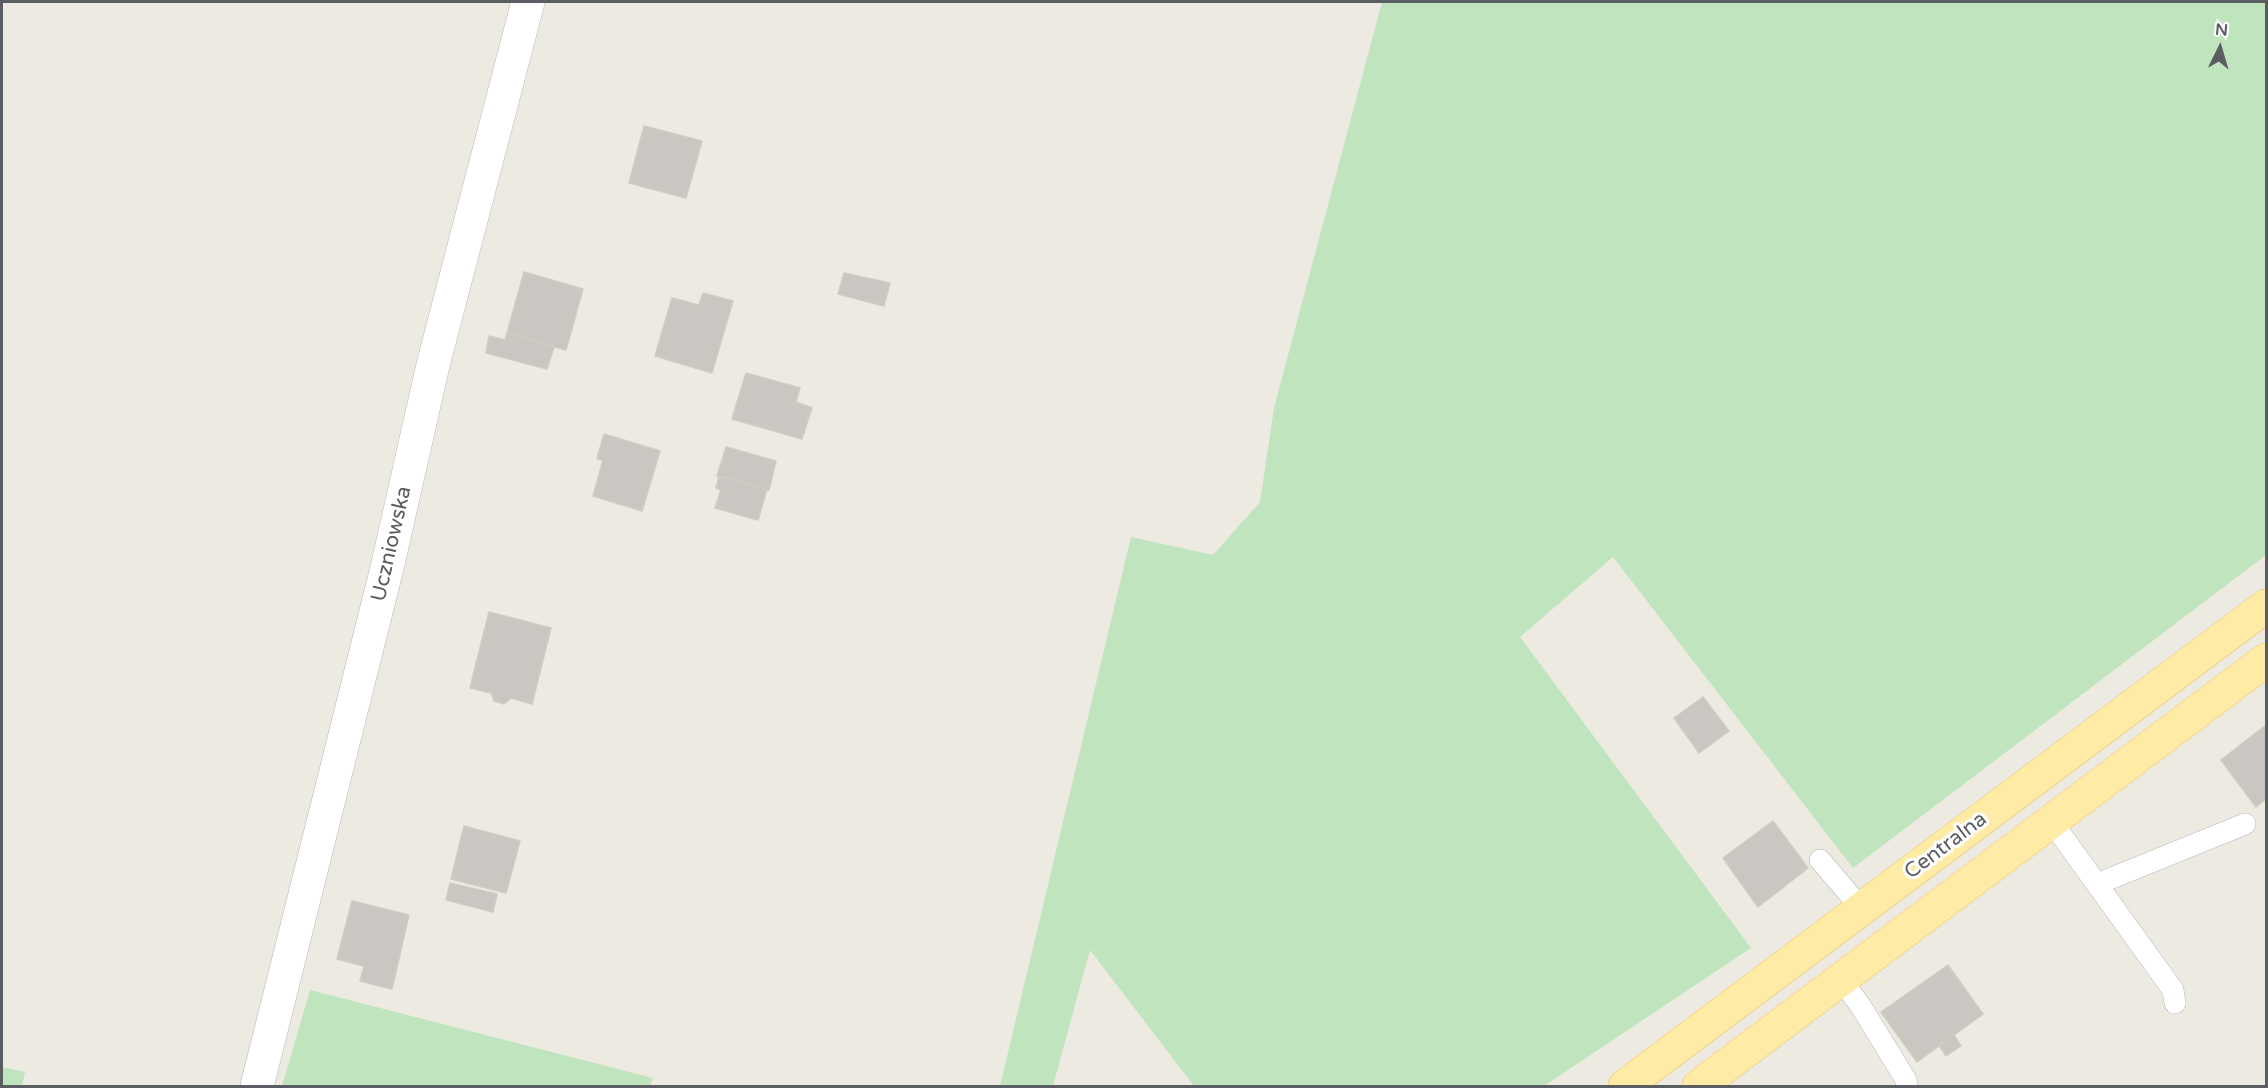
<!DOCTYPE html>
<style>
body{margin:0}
#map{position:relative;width:2268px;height:1088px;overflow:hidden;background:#edeae2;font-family:"Varela Round",sans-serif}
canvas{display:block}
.frame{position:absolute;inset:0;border:3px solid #5a5e62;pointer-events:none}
.north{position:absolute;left:2190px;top:18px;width:60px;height:60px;-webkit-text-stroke:4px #fff;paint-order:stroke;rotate:5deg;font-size:16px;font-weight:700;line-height:24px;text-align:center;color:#5a5e62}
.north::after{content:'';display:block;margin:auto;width:21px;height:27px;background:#5a5e62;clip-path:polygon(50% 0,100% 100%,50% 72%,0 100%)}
</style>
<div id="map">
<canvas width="2268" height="1088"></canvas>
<div class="frame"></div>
<div class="north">N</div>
</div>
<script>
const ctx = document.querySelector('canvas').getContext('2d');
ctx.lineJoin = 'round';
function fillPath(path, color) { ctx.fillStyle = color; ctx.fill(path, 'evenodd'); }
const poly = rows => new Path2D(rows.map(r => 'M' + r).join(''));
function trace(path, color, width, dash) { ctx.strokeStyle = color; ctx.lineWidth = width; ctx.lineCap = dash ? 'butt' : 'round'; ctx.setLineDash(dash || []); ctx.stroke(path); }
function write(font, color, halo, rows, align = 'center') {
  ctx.font = font + ' "Varela Round",sans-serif'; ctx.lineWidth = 6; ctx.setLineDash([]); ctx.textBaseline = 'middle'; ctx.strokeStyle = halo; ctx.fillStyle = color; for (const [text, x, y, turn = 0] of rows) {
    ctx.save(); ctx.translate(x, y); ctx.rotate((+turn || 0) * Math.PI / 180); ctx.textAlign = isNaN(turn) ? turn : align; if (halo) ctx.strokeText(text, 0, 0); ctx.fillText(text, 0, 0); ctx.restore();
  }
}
fillPath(poly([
 [1382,2,2266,2,2266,555,1853,868,1613,557,1520,637,1751,948,1544,1086,1194,1086,1090,950,1053,1086,1000,1086,1131,537,1213,555,1260,502,1274,408],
 [310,990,653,1078,650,1086,282,1086],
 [2,1067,25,1072,22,1086,2,1086]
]), '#bfe4be');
const building = poly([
 [644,126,702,141,686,198,629,183,644,126],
 [524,272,583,289,566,350,507,333,524,272],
 [844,273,890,283,884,306,838,294,844,273],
 [703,293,733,301,712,373,655,356,672,298,699,305,703,293],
 [507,333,554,347,547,369,486,353,489,336,505,340,507,333],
 [746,373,800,388,796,402,812,408,802,439,732,419,746,373],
 [604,434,660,451,642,511,593,496,603,460,597,459,604,434],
 [726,447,776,461,769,490,717,476,726,447],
 [719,476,767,489,758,520,715,508,721,490,716,488,719,476],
 [489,612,551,628,532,704,511,698,504,704,494,701,491,693,470,688,489,612],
 [1703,697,1729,731,1699,753,1674,718,1703,697],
 [2266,725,2266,799,2256,807,2221,760,2266,725],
 [1773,821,1808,868,1758,907,1723,858,1773,821],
 [464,826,520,841,506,893,451,879,464,826],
 [450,883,497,894,493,912,446,900,450,883],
 [352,901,409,915,392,989,360,981,364,966,337,959,352,901],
 [1948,965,1983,1014,1917,1062,1881,1012,1948,965],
 [1954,1035,1961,1046,1946,1056,1939,1045,1954,1035]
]);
fillPath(building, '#cac6c1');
trace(building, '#d1cbc0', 1.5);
const lane = poly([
 [2052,822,2173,990,2175,1003],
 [1820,860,1862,909],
 [2097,884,2245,824],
 [1841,980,1860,1005,1906,1080,1907,1086]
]);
const street = poly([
 [257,1086,387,568,433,365,528,2]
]);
const primary = poly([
 [1625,1086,2266,606],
 [1699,1086,2266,660]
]);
trace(lane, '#b4b8bc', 22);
trace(street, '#b4b8bc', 34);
trace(primary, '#efbf58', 34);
trace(lane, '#fff', 21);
trace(street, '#fff', 33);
trace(primary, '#feeca6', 33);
write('21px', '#5a5e62', '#fff', [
 ["Uczniowska",392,544,-77],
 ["Centralna",1946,846,-37]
]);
</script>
